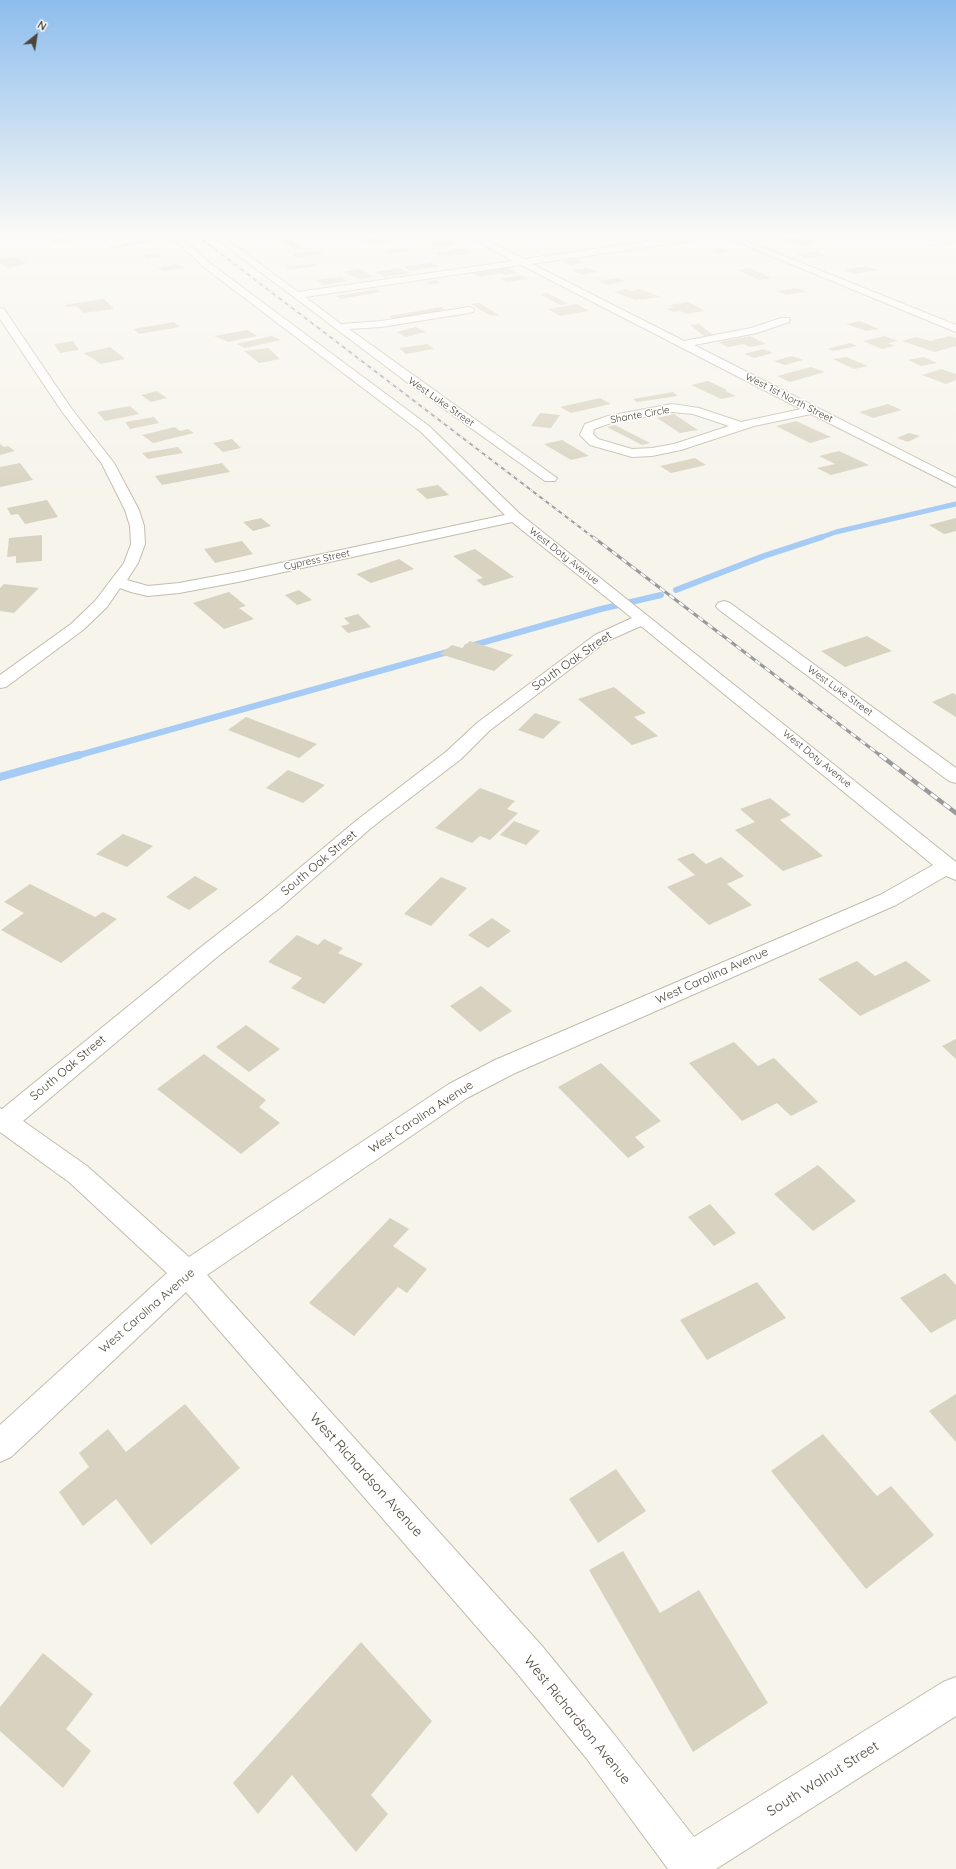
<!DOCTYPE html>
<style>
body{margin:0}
#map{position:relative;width:956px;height:1869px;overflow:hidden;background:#f6f4eb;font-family:Quicksand,sans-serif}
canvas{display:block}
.north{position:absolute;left:16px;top:16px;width:40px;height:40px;-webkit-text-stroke:3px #fff;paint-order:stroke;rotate:30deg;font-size:11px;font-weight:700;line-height:16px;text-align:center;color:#4b4638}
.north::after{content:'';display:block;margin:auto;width:14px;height:18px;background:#4b4638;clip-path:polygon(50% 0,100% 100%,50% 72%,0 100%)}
</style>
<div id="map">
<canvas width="956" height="1869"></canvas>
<div class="north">N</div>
</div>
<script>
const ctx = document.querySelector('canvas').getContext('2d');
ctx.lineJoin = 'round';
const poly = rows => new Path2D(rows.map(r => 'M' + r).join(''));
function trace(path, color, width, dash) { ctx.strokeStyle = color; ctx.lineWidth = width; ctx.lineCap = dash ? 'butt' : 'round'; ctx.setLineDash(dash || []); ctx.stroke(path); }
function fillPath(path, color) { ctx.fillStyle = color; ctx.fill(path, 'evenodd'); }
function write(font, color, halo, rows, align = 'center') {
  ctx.font = font + ' Quicksand,sans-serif'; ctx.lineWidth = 3; ctx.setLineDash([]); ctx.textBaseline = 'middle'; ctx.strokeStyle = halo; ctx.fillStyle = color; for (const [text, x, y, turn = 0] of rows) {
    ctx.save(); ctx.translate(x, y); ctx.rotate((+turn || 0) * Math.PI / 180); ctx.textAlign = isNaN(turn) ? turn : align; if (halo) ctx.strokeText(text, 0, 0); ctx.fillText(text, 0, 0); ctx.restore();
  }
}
trace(poly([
 [819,538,836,532,956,504]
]), '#a6cbf4', 5);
trace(poly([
 [676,590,764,556,822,537],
 [467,647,601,609,661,595],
 [76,756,451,651]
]), '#a6cbf4', 6);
trace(poly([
 [0,777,79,755]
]), '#a6cbf4', 8);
fillPath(poly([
 [50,237,64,237,67,241,54,243],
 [373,237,380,237,389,240,374,244,362,240],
 [810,237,820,241,811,242,815,244,803,246,784,241,789,241,781,238],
 [288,238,302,248,294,249,280,239],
 [144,240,148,242,112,249,108,247],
 [441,241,451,241,458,244,437,247,428,243],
 [951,242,956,243,933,247,929,245],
 [405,248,410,251,391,254,386,250],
 [463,248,473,253,442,257,435,253],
 [722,248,732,251,719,254,708,251],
 [316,250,324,253,298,258,291,254],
 [816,251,826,256,805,258,795,254],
 [158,253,164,256,147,259,141,255],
 [15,257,27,264,7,268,0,263,0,259],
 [577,259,584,263,570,265,562,262],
 [431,262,439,266,411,271,403,267],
 [177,264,184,268,164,271,157,268],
 [314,264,317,266,290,270,285,266],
 [866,266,877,270,855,274,844,270],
 [399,268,410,273,384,277,374,272],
 [508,268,518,273,506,275,502,273,479,277,472,273],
 [587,268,597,272,582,275,572,270],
 [750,268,771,278,759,280,738,270],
 [360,269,374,277,358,279,344,272],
 [520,275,528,279,507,282,499,279],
 [341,277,347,281,323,285,317,280],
 [617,278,626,281,607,285,599,281],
 [436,280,441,283,430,285,425,282],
 [797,288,806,292,786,295,777,291],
 [376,289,381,292,340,299,336,296],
 [626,289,631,291,640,289,661,297,635,300,614,292],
 [548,293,568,304,560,305,540,294],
 [104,299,114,309,83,313,76,306,66,307,64,305],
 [688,302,705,311,686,314,680,311,673,312,667,309,674,307,669,305],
 [479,303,499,315,491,316,471,304],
 [577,304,589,311,560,316,548,309],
 [441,307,446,310,395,319,389,316],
 [860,321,879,329,866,331,846,324],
 [174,322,180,327,139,334,133,329],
 [699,324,713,335,704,336,690,325],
 [416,327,426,332,406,337,396,332],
 [247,330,257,336,228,342,214,336],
 [272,336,281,340,245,348,236,344],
 [750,336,766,344,750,347,744,344,728,347,718,342],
 [885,336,898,341,888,343,895,346,882,349,863,341],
 [949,336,956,338,956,346,935,352,902,341,916,337,930,341],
 [73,341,79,350,60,353,54,344],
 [850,343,857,346,833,351,827,349],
 [427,344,434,349,406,354,399,348],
 [110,347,125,359,101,364,84,353],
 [268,348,280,359,259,363,244,351],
 [763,349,773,353,754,358,744,354],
 [792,356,803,360,785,365,774,361],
 [846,357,868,366,854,369,833,359],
 [923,357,937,363,921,366,908,360],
 [811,367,825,372,790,382,777,376],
 [941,369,956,374,956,380,946,384,922,375],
 [708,381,727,390,725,391,736,396,721,399,691,385],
 [157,391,167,398,151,402,141,395],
 [673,392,678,396,637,402,633,399],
 [600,398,611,404,571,413,560,407],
 [888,404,902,410,873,418,859,412],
 [130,406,139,414,105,421,97,412],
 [540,413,560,415,551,428,531,426],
 [674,414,698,430,680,433,657,418],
 [154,417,159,423,130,429,125,422],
 [796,421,831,437,810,443,776,426],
 [615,425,650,443,642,445,607,427],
 [175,427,180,431,188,429,194,433,153,443,142,435],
 [909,433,920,436,908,442,897,438],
 [232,439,241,448,223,452,213,443],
 [562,440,589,456,571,460,544,444],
 [0,444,4,447,8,446,15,451,0,455],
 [178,447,183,453,148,459,142,453],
 [839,451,869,465,831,475,817,468,835,464,819,456],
 [695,458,706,465,671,473,660,466],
 [20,463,33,480,0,487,0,467],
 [222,463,230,472,162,485,155,476],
 [438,485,449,495,427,499,416,489],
 [47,500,58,517,25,524,18,514,11,515,7,508],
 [261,518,271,526,253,531,243,522],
 [956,518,956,531,944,534,929,525],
 [42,535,42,561,16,563,16,556,7,557,9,538],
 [242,541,253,554,215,563,204,549],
 [475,549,514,577,484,586,476,580,483,578,453,556],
 [399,559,414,569,371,583,356,574],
 [4,584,39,588,14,613,0,611,0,588],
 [299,590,312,600,297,605,285,595],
 [229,592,246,606,239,608,254,619,224,629,193,603],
 [358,614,371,627,348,633,341,626,350,624,344,618],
 [867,636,892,651,845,667,821,651],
 [470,641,513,655,494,671,440,654,452,645,462,648],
 [614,687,646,713,634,717,658,736,632,745,578,699],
 [953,693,956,695,956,717,932,702],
 [535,713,561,722,543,739,518,730],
 [246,717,317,744,299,758,228,730],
 [288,770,325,785,303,803,266,788],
 [480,788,515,801,507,809,518,813,490,840,480,836,472,843,435,828],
 [770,798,791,815,780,820,823,856,783,871,735,830,755,822,740,809],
 [514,821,540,831,526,845,500,835],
 [123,834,153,846,127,867,96,854],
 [693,853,706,864,721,857,744,876,727,884,752,905,709,925,667,887,695,875,677,859],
 [195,876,218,889,189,910,166,897],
 [441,877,467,888,431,926,404,914],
 [30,884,95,917,103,912,117,919,61,963,1,930,24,913,4,902],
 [492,918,511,931,488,948,468,935],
 [297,935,318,945,324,939,343,948,338,953,363,964,324,1004,291,988,302,978,268,962],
 [857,961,875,976,906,961,931,981,860,1016,818,979],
 [481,986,512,1011,480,1032,450,1006],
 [246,1025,280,1049,249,1072,216,1047],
 [956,1039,956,1059,942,1046],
 [734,1042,758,1066,774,1058,818,1102,791,1116,777,1103,742,1121,689,1063],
 [204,1054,266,1100,259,1107,280,1123,241,1154,157,1089],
 [601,1063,661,1121,635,1137,645,1147,628,1158,558,1087],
 [818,1165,856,1201,813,1231,774,1194],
 [710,1204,736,1233,714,1246,688,1217],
 [390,1218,409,1229,393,1246,427,1269,407,1293,398,1287,354,1336,309,1303],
 [945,1273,956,1285,956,1319,931,1333,900,1298],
 [757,1282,786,1318,707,1360,680,1320],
 [956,1394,956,1442,929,1411],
 [185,1404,240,1468,151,1545,116,1499,83,1526,59,1492,89,1467,79,1453,108,1429,126,1452],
 [823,1434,877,1496,891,1486,934,1535,866,1589,771,1471],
 [616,1469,646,1511,598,1543,569,1499],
 [623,1551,660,1613,699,1590,768,1703,693,1752,589,1570],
 [361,1642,432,1721,371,1795,388,1814,356,1852,292,1775,258,1814,233,1783],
 [43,1653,93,1694,66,1729,91,1751,63,1788,0,1731,0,1707]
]), '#d8d2c0');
const minor = poly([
 [171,237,181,237,211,264,429,426,520,514,956,862,956,880,946,876,896,905,513,1074,467,1098,207,1275,542,1646,613,1733,694,1837,943,1682,956,1677,956,1716,716,1869,668,1869,587,1759,516,1672,186,1292,11,1457,0,1462,0,1425,167,1273,69,1182,0,1132,0,1108,2,1109,201,947,265,897,357,820,447,751,477,723,595,635,632,618,512,522,238,582,179,593,148,596,131,592,120,588,107,607,83,630,6,687,0,688,0,675,71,624,95,601,124,563,131,544,130,526,125,510,102,464,63,413,0,319,0,308,4,309,71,408,114,463,139,510,144,526,145,544,138,563,127,580,148,586,179,583,238,572,505,515,421,432,205,268,171,237],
 [641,626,933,865,880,895,495,1060,449,1084,189,1257,87,1166,23,1121,217,957,281,907,371,828,461,759,489,731,607,641,641,626],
 [214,237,224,237,298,292,513,261,469,237,480,237,524,259,676,237,701,237,697,240,532,264,684,341,751,328,781,318,789,318,790,320,789,322,757,333,694,345,956,478,956,487,811,414,754,426,681,450,652,456,632,457,590,445,580,435,585,424,608,416,672,404,699,408,741,422,801,409,521,265,305,297,341,324,381,321,469,307,473,308,474,310,473,312,469,313,381,327,349,329,557,478,555,481,545,481,408,383,214,237],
 [672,412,693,414,729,426,674,444,652,448,632,449,598,439,593,434,594,429,611,423,672,412],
 [725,237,737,237,956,325,956,332,725,237],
 [724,601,730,603,956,768,956,783,949,781,718,609,716,606,718,603,724,601]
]);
trace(minor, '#c2bdad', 2);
fillPath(minor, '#fff');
const railFar2 = poly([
 [199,237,594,538]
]);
const railFar1 = poly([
 [593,537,881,756]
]);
const rail = poly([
 [880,755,956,813]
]);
trace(railFar2, '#9a9a9a', 2);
trace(railFar1, '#9a9a9a', 3);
trace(rail, '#9a9a9a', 4.5);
trace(railFar2, '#fff', 1.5, [4]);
trace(railFar1, '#fff', 2, [6]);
trace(rail, '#fff', 3, [8]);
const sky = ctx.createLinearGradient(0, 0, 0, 499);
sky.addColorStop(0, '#8dbded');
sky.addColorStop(0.47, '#fbfaf6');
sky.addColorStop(1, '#fbfaf600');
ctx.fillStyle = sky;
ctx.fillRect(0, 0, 956, 499);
write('10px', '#4b4638', '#fff', [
 ["West 1st North Street",789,398,27],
 ["West Luke Street",441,402,35],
 ["Shante Circle",640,415,-10],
 ["West Doty Avenue",564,556,38],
 ["Cypress Street",317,560,-12],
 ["West Luke Street",840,691,36],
 ["West Doty Avenue",817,759,39]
]);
write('12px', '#4b4638', '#fff', [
 ["South Oak Street",572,661,-35],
 ["South Oak Street",319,863,-40],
 ["West Carolina Avenue",712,976,-24],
 ["South Oak Street",68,1068,-40],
 ["West Carolina Avenue",421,1117,-33],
 ["West Carolina Avenue",147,1311,-41]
]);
write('14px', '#4b4638', '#fff', [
 ["West Richardson Avenue",366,1475,48],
 ["West Richardson Avenue",577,1720,51],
 ["South Walnut Street",823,1779,-32]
]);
</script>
